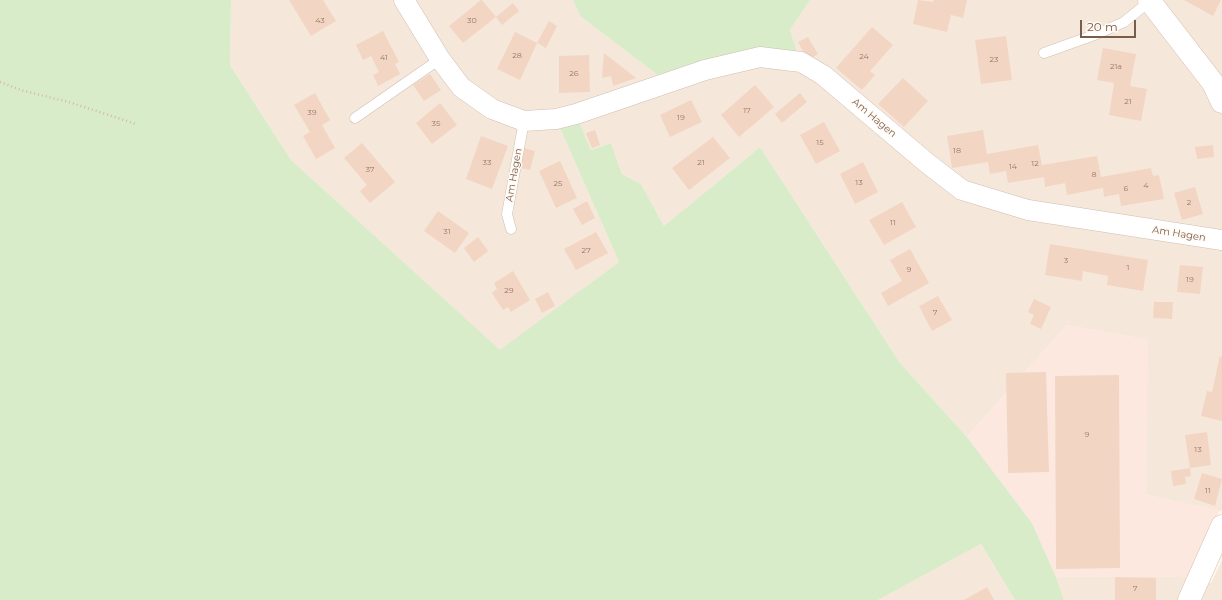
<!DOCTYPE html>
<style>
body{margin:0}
#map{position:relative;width:1222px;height:600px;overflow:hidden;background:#fdf6ec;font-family:Montserrat,sans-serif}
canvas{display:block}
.scale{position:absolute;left:1080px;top:20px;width:56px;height:18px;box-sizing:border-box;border:2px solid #7a5c4d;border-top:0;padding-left:5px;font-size:12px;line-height:14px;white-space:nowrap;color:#7a5c4d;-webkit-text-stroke:3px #fffaf3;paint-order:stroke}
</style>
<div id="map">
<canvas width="1222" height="600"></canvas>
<div class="scale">20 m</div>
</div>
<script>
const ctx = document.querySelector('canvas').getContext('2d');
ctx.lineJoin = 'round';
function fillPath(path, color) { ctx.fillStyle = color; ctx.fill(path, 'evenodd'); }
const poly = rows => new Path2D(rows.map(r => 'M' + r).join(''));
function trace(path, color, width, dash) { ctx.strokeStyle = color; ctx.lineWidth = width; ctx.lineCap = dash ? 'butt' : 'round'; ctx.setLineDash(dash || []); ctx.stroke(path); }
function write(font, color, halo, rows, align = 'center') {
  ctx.font = font + ' Montserrat,sans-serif'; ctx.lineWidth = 3; ctx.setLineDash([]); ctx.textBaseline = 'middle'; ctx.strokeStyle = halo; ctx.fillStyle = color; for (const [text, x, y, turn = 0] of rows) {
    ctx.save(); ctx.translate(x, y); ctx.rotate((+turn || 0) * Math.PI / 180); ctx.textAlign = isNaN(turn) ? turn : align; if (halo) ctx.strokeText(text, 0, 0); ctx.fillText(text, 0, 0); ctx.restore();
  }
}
fillPath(poly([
 [231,0,573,0,580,16,668,82,705,70,801,62,790,30,810,0,1222,0,1222,511,1146,495,1147,340,1067,325,967,437,900,363,760,147,664,226,641,184,622,174,611,143,591,150,576,114,556,119,619,262,500,351,291,160,230,65],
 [981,544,1015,600,878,600],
 [1222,561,1222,600,1064,600,1056,577,1188,577,1211,583]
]), '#f5e8da');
fillPath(poly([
 [1067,325,1148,340,1146,495,1220,510,1188,577,1056,577,1032,523,967,437]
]), '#fde8e0');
fillPath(poly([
 [0,0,231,0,230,65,291,160,500,350,619,262,556,119,576,114,591,150,611,143,622,174,641,184,664,226,760,147,900,363,967,437,1032,523,1056,577,1064,600,1015,600,981,544,878,600,0,600,0,460,1,459,0,459],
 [573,0,810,0,790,30,797,51,749,49,694,63,658,75,580,16]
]), '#d8ecc9');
fillPath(poly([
 [289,0,323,0,336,21,311,36],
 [481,0,482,0,496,17,463,43,449,26],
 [918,0,933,2,934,0,967,0,963,18,951,15,947,32,913,24],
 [1184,0,1221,0,1213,16],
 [513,3,519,11,502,25,496,17],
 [549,21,557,26,546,48,537,43],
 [872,27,893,45,870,71,875,75,862,90,836,68],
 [383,31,399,62,395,64,400,74,378,86,373,75,379,72,371,56,363,60,356,45],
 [515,32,537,43,520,80,497,69],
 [1006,36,1012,80,981,84,975,40],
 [808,37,818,54,808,60,798,42],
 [1103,48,1136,54,1130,86,1147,89,1141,121,1109,115,1114,83,1097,80],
 [604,53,636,78,613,86,611,76,602,78],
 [589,55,590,92,559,93,559,56],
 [430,74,441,90,424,101,413,85],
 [903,78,928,101,904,127,878,104],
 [755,85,774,107,739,137,721,115],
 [315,93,330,120,322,125,335,148,316,159,303,136,310,132,294,105],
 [800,93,807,102,782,123,775,114],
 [691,100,702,122,670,137,660,115],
 [440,103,457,125,432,144,416,123],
 [824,122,840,151,816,164,800,135],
 [595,130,600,145,592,148,586,133],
 [983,130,987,154,1038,145,1042,165,1097,156,1101,177,1151,168,1153,176,1159,175,1164,199,1121,206,1119,194,1104,197,1103,188,1067,195,1065,183,1045,187,1044,177,1008,183,1006,171,990,174,988,162,952,168,947,136],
 [481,136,508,146,492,189,466,179],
 [713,137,730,158,689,190,672,168],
 [362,143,395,182,370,203,360,191,367,185,344,158],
 [1213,145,1214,157,1197,159,1195,147],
 [524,148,535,151,530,170,520,168],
 [560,161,577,198,556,208,539,171],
 [863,162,878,192,855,204,840,174],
 [1195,187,1203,214,1182,220,1174,193],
 [587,201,595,218,582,225,573,209],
 [902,202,916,227,884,245,869,220],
 [438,211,469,233,455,253,424,231],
 [596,232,608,253,576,270,564,249],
 [478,237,488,251,474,262,464,248],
 [1050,244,1148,260,1143,291,1107,285,1108,276,1083,271,1082,281,1045,275],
 [910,249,929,283,888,306,881,293,902,281,890,260],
 [1180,265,1203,267,1200,294,1177,292],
 [513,271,530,300,511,312,508,307,503,310,492,293,497,289,494,283],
 [548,292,555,306,542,313,535,299],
 [938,296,952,320,932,331,919,306],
 [1034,299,1051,307,1041,329,1030,324,1034,315,1028,312],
 [1154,302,1173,302,1172,319,1153,318],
 [1220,356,1222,357,1222,421,1201,416,1207,391,1212,392],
 [1046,372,1049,472,1008,473,1006,373],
 [1119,375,1120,568,1056,569,1055,376],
 [1207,432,1211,465,1190,468,1185,435],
 [1190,468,1191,476,1185,477,1186,484,1173,486,1171,471],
 [1202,473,1222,479,1215,506,1194,499],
 [1115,577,1156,578,1156,600,1115,600],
 [987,587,994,600,964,600]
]), '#f3d5c3');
const lane = poly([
 [1044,53,1097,34,1124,22,1150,1],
 [355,118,440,59],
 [511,229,507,214,524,121]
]);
const street = poly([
 [404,0,440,59,461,87,492,109,524,121,556,119,576,114,705,70,760,57,801,62,823,75,927,163,962,190,1028,210,1222,240]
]);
const secondary = poly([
 [1149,0,1213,83,1222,102],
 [1189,600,1222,526]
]);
trace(lane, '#d1beb0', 11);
trace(street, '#d1beb0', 21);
trace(secondary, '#d6c0b0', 23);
trace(poly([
 [0,82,24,91,69,102,136,124]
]), '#d9b8a5', 2.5, [1, 3]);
trace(lane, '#fff', 10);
trace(street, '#fff', 20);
trace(secondary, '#fff', 22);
write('8px', '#987a6a', null, [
 ["43",320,21],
 ["30",472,21],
 ["28",517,56],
 ["24",864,57],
 ["41",384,58],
 ["23",994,60],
 ["21a",1116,67],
 ["26",574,74],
 ["21",1128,102],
 ["17",747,111],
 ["39",312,113],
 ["19",681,118],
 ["35",436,124],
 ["15",820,143],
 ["18",957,151],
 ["33",487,163],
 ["21",701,163],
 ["12",1035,164],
 ["14",1013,167],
 ["37",370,170],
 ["8",1094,175],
 ["13",859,183],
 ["25",558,184],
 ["4",1146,186],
 ["6",1126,189],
 ["2",1189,203],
 ["11",893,223],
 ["31",447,232],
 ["27",586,251],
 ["3",1066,261],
 ["1",1128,268],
 ["9",909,270],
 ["19",1190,280],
 ["29",509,291],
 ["7",935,313],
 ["9",1087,435],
 ["13",1198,450],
 ["11",1208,491],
 ["7",1135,589]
]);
write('10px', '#7a5c4d', '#fffaf3', [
 ["Am Hagen",874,118,40],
 ["Am Hagen",514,175,-80],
 ["Am Hagen",1179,234,9]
]);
</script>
